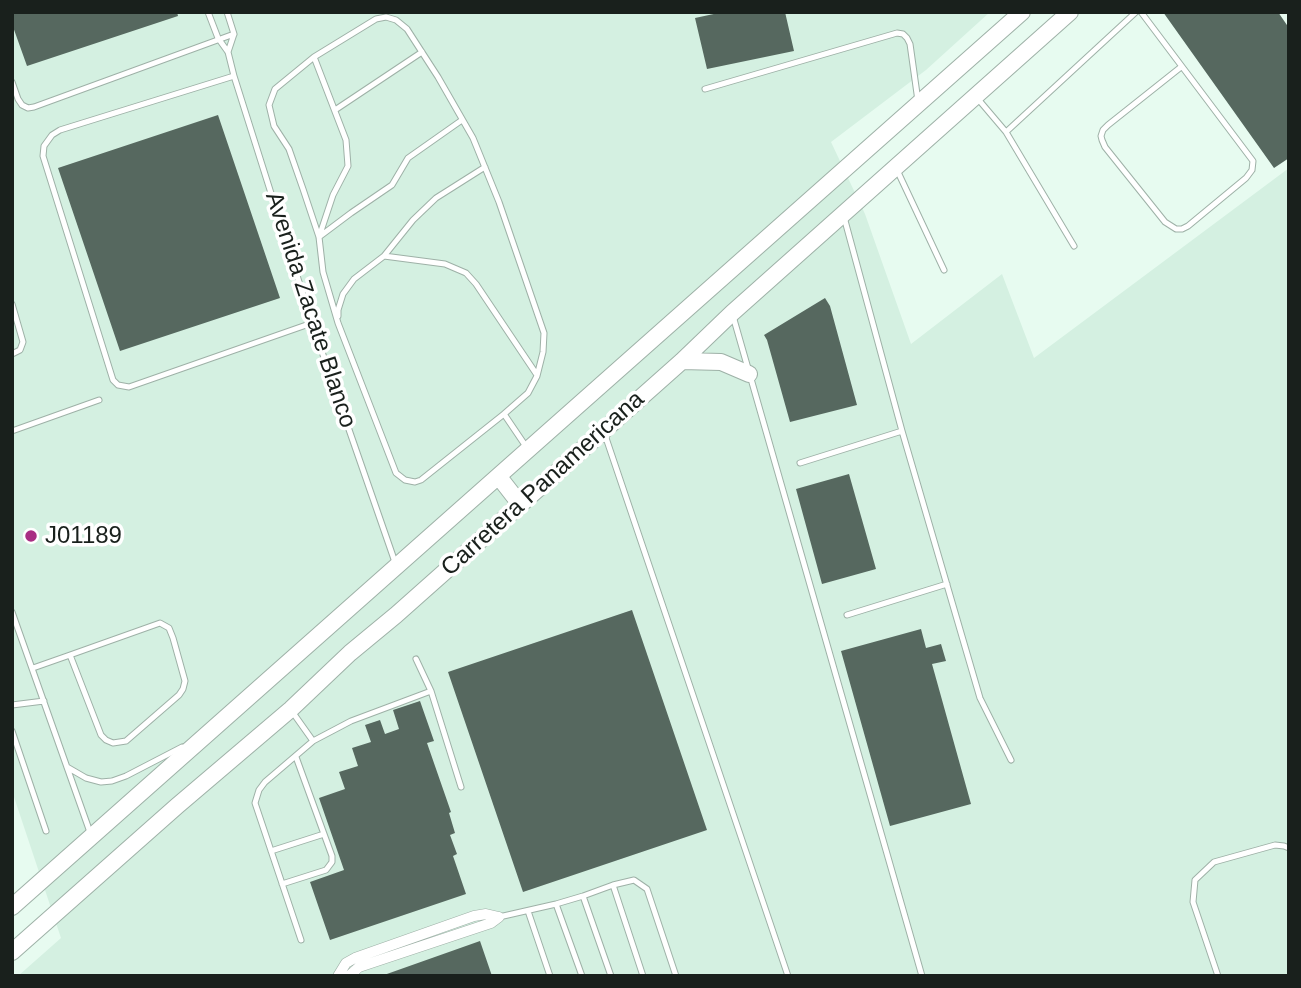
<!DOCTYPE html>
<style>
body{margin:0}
#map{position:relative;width:1301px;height:988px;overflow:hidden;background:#e7fbf0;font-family:Helvetica,sans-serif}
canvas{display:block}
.frame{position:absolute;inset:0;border:14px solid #19201c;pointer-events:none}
</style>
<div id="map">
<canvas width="1301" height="988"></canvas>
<div class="frame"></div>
</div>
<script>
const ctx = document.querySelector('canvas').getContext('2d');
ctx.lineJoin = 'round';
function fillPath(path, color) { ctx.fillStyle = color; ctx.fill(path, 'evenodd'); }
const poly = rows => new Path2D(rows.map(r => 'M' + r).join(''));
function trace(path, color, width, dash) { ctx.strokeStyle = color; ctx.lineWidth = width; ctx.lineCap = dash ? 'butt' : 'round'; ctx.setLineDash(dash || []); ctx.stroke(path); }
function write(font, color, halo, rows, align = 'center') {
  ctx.font = font + ' Helvetica,sans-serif'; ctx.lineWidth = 7; ctx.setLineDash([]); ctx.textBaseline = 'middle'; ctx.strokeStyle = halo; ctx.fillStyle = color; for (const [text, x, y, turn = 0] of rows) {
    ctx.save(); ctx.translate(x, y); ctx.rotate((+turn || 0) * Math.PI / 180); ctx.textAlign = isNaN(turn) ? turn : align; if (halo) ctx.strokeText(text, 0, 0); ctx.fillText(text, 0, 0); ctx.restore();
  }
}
fillPath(poly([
 [12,12,990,12,926,70,831,142,865,214,911,344,1002,274,1034,358,1289,168,1289,976,18,976,61,938,12,791]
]), '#d4f0e1');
fillPath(poly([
 [12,12,177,12,178,16,27,66,12,24],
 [723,12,785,12,794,51,707,69,695,18],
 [1163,12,1278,12,1289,28,1289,158,1274,168],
 [218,115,280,298,120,351,58,168],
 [825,298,830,306,857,405,790,422,767,340,764,335],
 [849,474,876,569,822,584,796,489],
 [632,610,707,830,523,892,448,672],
 [921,629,926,648,941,644,946,661,932,664,971,804,890,826,841,651],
 [420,701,434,741,427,743,451,812,449,813,455,833,450,835,457,854,453,856,466,894,330,940,310,882,344,870,319,798,345,789,339,772,358,766,352,748,371,742,365,725,380,720,385,734,399,729,393,710],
 [480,941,492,976,384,976,384,975]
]), '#56685f');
const service = poly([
 [208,12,218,38,228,52,234,76,312,323,396,565],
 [227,12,234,34,228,52],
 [1141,12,1253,161,1252,170,1246,178,1188,226,1182,229,1176,229,1165,222,1105,147,1102,140,1101,136,1103,130,1108,125,1181,67],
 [314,57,346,140,348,166,333,195,319,237],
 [234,76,60,130,52,135,44,146,43,156,113,380,118,385,129,387,312,323],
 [12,82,18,99,22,105,28,108,34,107,234,34],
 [705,89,897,33,903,34,907,38,910,44,918,101],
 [978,99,1006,132,1074,246],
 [335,110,422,52],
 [1006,132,1136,12],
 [897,170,944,270],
 [844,217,902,431,980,698,1011,760],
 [319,237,351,213,392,185,408,158,462,120],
 [384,256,413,220,436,198,485,167],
 [12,304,23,342,20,350,12,354],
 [338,316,338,310,343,294,354,279,384,256,445,264,466,273,476,284,537,375],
 [733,316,922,976],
 [504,414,421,480,415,482,405,480,396,473,338,323,323,272,319,237,303,189,289,149,274,126,269,105,275,89,314,57,376,19,386,17,396,20,407,29,438,77,473,138,499,202,544,333,543,352,537,376,528,393,504,414,527,448],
 [12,431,99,400],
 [605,435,788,976],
 [800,463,902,431],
 [12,612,91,835],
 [847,615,947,584],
 [416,659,431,691,461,787],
 [33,668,70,655,160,623,169,628,173,638,185,681,183,689,179,695,126,741,113,743,106,740,101,735,70,655],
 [12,705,44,701],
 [291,710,313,741],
 [12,731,46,831],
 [67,767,86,778,101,782,112,781,126,776,182,747],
 [271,851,324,834],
 [282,884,326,870,332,862,332,856,296,757],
 [613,885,643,976],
 [583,896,611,976],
 [556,904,582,976],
 [528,911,550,976],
 [499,917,556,904,583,896,613,885,634,880,647,889,676,976],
 [301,940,255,803,259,790,265,782,313,741,351,721,431,691],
 [1218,976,1193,902,1195,880,1214,862,1275,845,1284,846,1289,848]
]);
const minor = poly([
 [338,976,346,963,355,958,474,916,486,914,499,917],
 [349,976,359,967,491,923,499,917]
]);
const primary = poly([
 [682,361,721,362,749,374],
 [499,477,520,504],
 [12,907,1022,12],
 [12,952,177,806,291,709,350,653,396,615,682,361,732,313,1070,12]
]);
trace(service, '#9eb1a7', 7);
trace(minor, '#9eb1a7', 11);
trace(primary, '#9eb1a7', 18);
trace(service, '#fff', 5);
trace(minor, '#fff', 10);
trace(primary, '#fff', 16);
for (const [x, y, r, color] of [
 [31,536,7,"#a82e83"]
]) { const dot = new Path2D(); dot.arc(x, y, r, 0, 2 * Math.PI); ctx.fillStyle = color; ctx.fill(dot); trace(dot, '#fff', 2.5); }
write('24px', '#19201c', '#fff', [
 ["Avenida Zacate Blanco",310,310,72],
 ["Carretera Panamericana",543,484,-42]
]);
write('24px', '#19201c', '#fff', [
 ["J01189",45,536]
], 'left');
</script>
